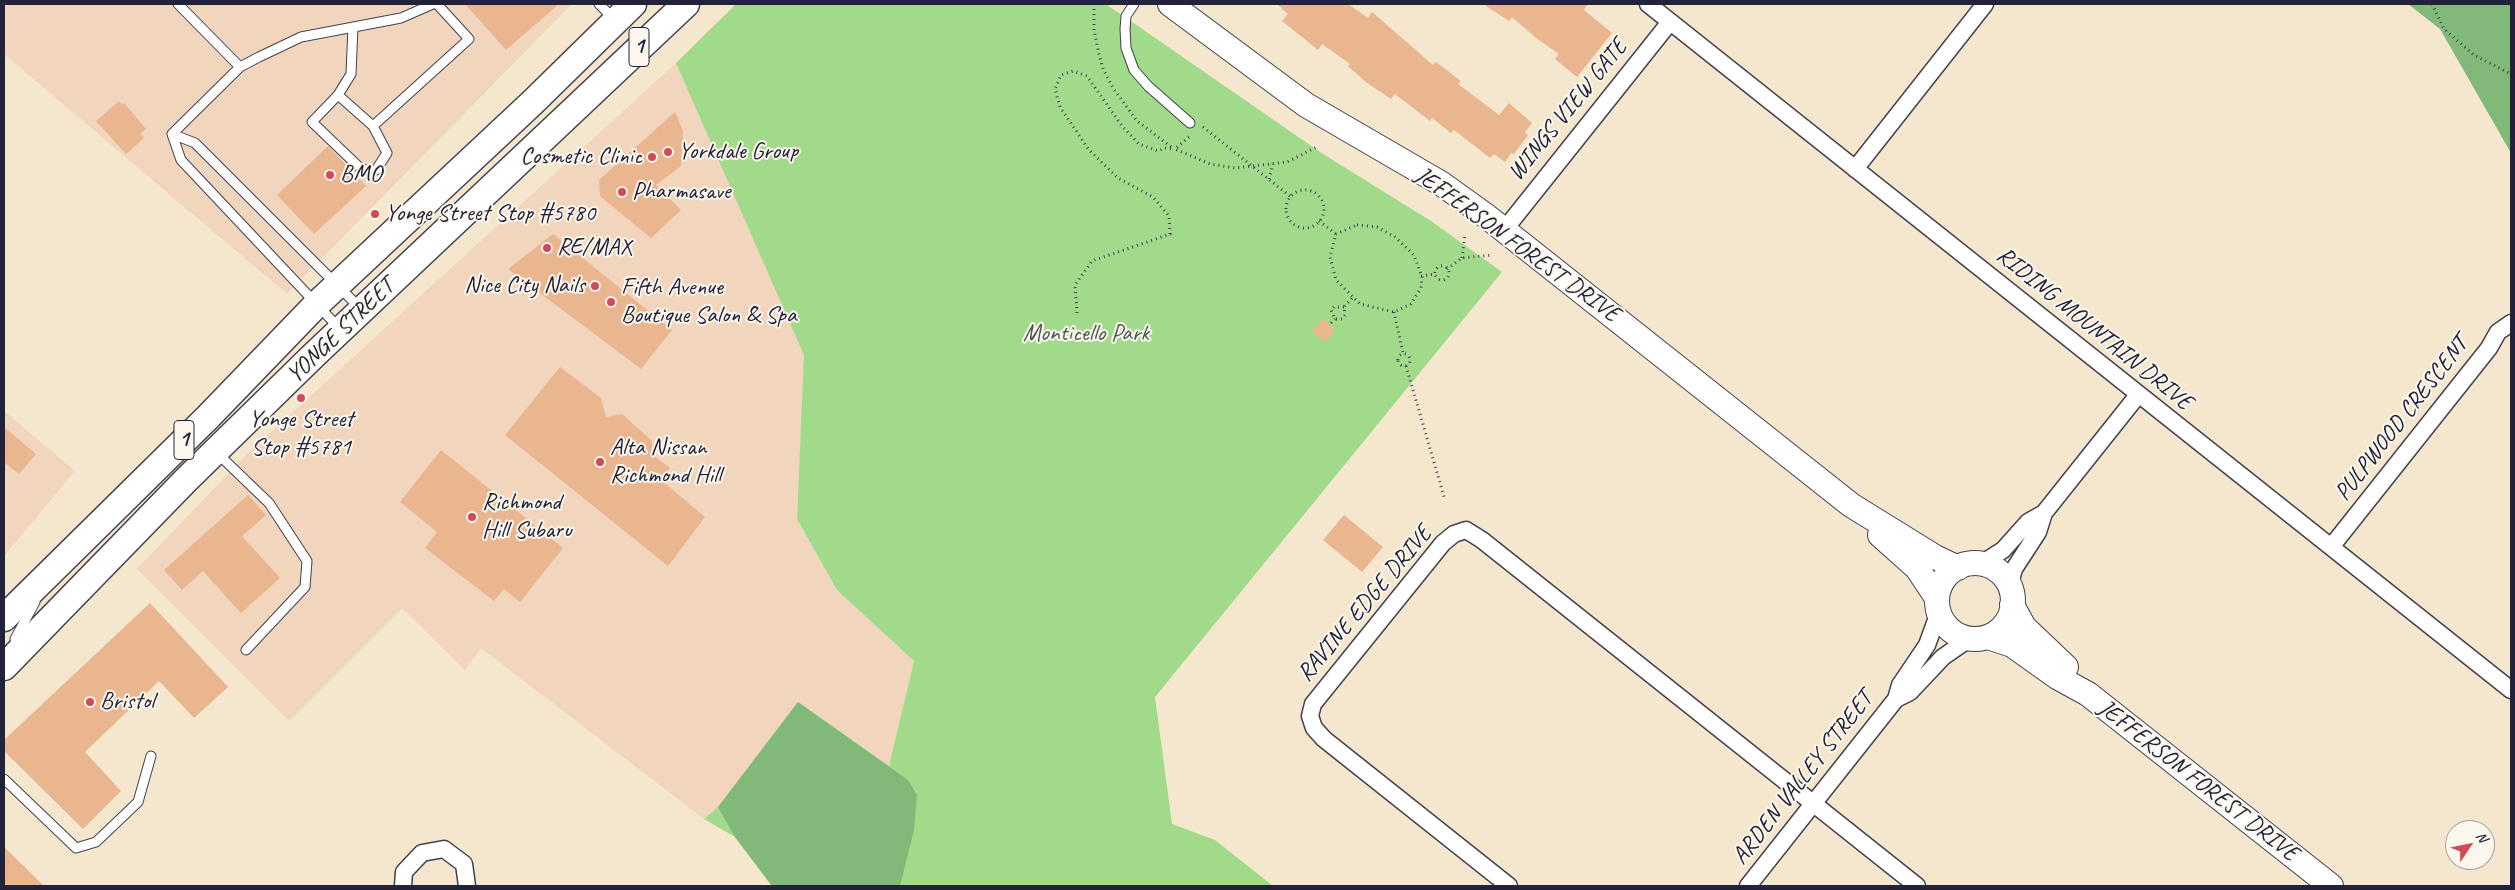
<!DOCTYPE html>
<style>
body{margin:0}
#map{position:relative;width:2515px;height:890px;overflow:hidden;background:#f4e7cd;font-family:Caveat,sans-serif}
canvas{display:block}
.frame{position:absolute;inset:0;border:5px solid #22223b;pointer-events:none}
.north{position:absolute;left:2445px;top:820px;width:50px;height:50px;box-sizing:border-box;background:#fbf7ec;border:1px solid #a4a2a5;border-radius:50%;rotate:56deg;font-size:14px;font-weight:700;line-height:20px;text-align:center;color:#22223b}
.north::after{content:'';display:block;margin:auto;width:18px;height:22px;background:#d1495b;clip-path:polygon(50% 0,100% 100%,50% 72%,0 100%)}
</style>
<div id="map">
<canvas width="2515" height="890"></canvas>
<div class="frame"></div>
<div class="north">N</div>
</div>
<script>
const ctx = document.querySelector('canvas').getContext('2d');
ctx.lineJoin = 'round';
function fillPath(path, color) { ctx.fillStyle = color; ctx.fill(path, 'evenodd'); }
const poly = rows => new Path2D(rows.map(r => 'M' + r).join(''));
function trace(path, color, width, dash) { ctx.strokeStyle = color; ctx.lineWidth = width; ctx.lineCap = dash ? 'butt' : 'round'; ctx.setLineDash(dash || []); ctx.stroke(path); }
function write(font, color, halo, rows, align = 'center') {
  ctx.font = font + ' Caveat,sans-serif'; ctx.lineWidth = 4; ctx.setLineDash([]); ctx.textBaseline = 'middle'; ctx.strokeStyle = halo; ctx.fillStyle = color; for (const [text, x, y, turn = 0] of rows) {
    ctx.save(); ctx.translate(x, y); ctx.rotate((+turn || 0) * Math.PI / 180); ctx.textAlign = isNaN(turn) ? turn : align; if (halo) ctx.strokeText(text, 0, 0); ctx.fillText(text, 0, 0); ctx.restore();
  }
}
fillPath(poly([
 [4,4,572,4,287,294,4,54],
 [676,63,805,355,797,519,837,590,914,661,889,766,798,702,718,807,704,819,481,648,465,670,402,608,289,721,137,569,247,454],
 [4,411,75,471,4,556]
]), '#f1d5bd');
fillPath(poly([
 [736,4,1106,4,1323,154,1431,221,1502,272,1155,697,1172,824,1215,840,1273,886,772,886,735,837,704,819,718,807,798,702,889,766,914,661,837,590,797,519,804,355,676,63]
]), '#a2da8c');
fillPath(poly([
 [2408,4,2511,4,2511,153,2440,29],
 [798,702,908,780,917,795,914,830,900,886,772,886,735,837,718,807]
]), '#81ba78');
fillPath(poly([
 [465,4,559,4,506,50],
 [1277,4,1348,4,1368,18,1372,12,1433,65,1436,62,1461,81,1458,84,1499,115,1509,103,1532,123,1525,132,1528,135,1514,154,1511,153,1505,162,1494,154,1490,158,1454,130,1451,133,1432,118,1430,121,1395,94,1391,99,1367,83,1348,66,1350,64,1322,44,1318,50,1282,21,1288,14],
 [1483,4,1588,4,1584,10,1612,33,1577,77,1555,59,1559,54,1536,38,1512,17,1509,21],
 [119,101,122,105,124,103,146,129,140,134,144,138,126,154,96,121],
 [675,112,683,131,681,166,656,185,681,210,651,238,600,196,599,180],
 [328,146,366,186,314,234,277,195],
 [553,234,672,330,641,369,508,269],
 [1323,319,1335,330,1325,342,1312,331],
 [560,367,601,398,606,417,622,414,652,441,653,455,670,468,661,480,705,517,668,566,505,435],
 [4,427,36,454,19,474,4,462],
 [441,450,563,548,520,602,504,589,494,601,425,548,437,532,400,502],
 [248,495,266,515,242,536,280,578,241,613,203,571,182,590,164,570],
 [1344,515,1383,547,1362,572,1323,540],
 [150,603,228,687,194,718,159,681,85,752,121,791,83,829,4,751,4,740],
 [4,847,44,886,4,886]
]), '#e9b68f');
const lane = poly([
 [178,4,240,67],
 [599,4,615,20],
 [1134,4,1126,16,1125,29,1126,48,1134,70,1148,86,1190,123],
 [353,27,351,74,338,95,373,126,469,39,437,4],
 [338,95,312,122,359,167,367,171,376,170,387,153,373,126],
 [172,134,240,67,259,57,301,37,401,18,433,4],
 [172,134,181,160,340,329],
 [172,134,195,143,361,309],
 [216,452,269,503,307,561,305,587,246,650],
 [15,639,35,602],
 [4,779,76,848,96,842,138,802,151,756]
]);
const street = poly([
 [1648,4,2511,690],
 [1855,169,1985,4],
 [1505,229,1670,22],
 [2331,547,2489,348,2498,332,2511,323],
 [1981,564,2003,550,2028,522,2044,513],
 [2009,587,2014,569,2038,532,2044,513,2138,395],
 [1896,699,1910,692,1943,657,1969,639],
 [403,886,404,872,422,853,444,849,464,864,467,886],
 [1509,886,1324,739,1314,728,1310,716,1313,704,1443,543,1454,534,1466,530,1482,540,1917,886],
 [1748,886,1896,699,1900,685,1927,645,1939,612]
]);
const secondary = poly([
 [1170,4,1306,105,1442,184,1485,215,1851,505,1935,557,1958,568],
 [1880,535,1917,568,1937,598],
 '1937 601a38 38 0 1 1 76 0a38 38 0 1 1-76 0Z',
 [2012,605,2024,627,2066,667],
 [1988,637,2012,645,2057,677,2088,694,2331,886]
]);
const primary = poly([
 [4,618,208,417,317,304,533,102,633,4],
 [4,667,187,479,314,355,686,4]
]);
trace(lane, '#424051', 11);
trace(street, '#424051', 19);
trace(secondary, '#424051', 26);
trace(primary, '#424051', 29);
trace(poly([
 [1094,4,1094,30,1099,54,1103,69,1113,88,1137,121,1174,149],
 [2432,4,2444,29,2474,55,2511,74],
 [1203,127,1291,197],
 [1189,137,1175,149,1210,164,1235,168,1287,162,1317,147],
 [1269,179,1273,164],
 '1286 209a19 19 0 1 1 38 0a19 19 0 1 1-38 0Z',
 [1319,221,1336,234],
 [1357,225,1377,227,1395,237,1414,255,1422,277,1421,288,1411,304,1394,312,1360,304,1336,280,1330,257,1336,234,1357,225],
 [1462,258,1465,235],
 '1435 273a7 7 0 1 1 14 0a7 7 0 1 1-14 0Z',
 [1447,269,1462,258,1492,255],
 [1421,276,1436,274],
 [1344,307,1334,307,1331,310,1335,319,1342,319,1345,315,1344,307,1353,297],
 [1394,312,1403,353],
 [1077,313,1075,285,1092,261,1170,234,1169,216,1153,197,1118,178,1089,150,1060,107,1055,89,1061,75,1073,71,1087,76,1122,126,1139,144,1158,151,1165,148,1175,149],
 [1331,323,1335,319],
 '1398 360a6 6 0 1 1 12 0a6 6 0 1 1-12 0Z',
 [1406,366,1445,500]
]), '#424051', 3, [1, 4]);
trace(lane, '#fff', 9);
trace(street, '#fff', 16);
trace(secondary, '#fff', 24);
trace(primary, '#fff', 26);
for (const [x, y, r, color] of [
 [668,152,5,"#d1495b"],
 [652,157,5,"#d1495b"],
 [330,175,5,"#d1495b"],
 [622,192,5,"#d1495b"],
 [375,214,5,"#d1495b"],
 [547,248,5,"#d1495b"],
 [595,286,5,"#d1495b"],
 [611,302,5,"#d1495b"],
 [301,398,5,"#d1495b"],
 [600,462,5,"#d1495b"],
 [472,517,5,"#d1495b"],
 [90,702,5,"#d1495b"]
]) { const dot = new Path2D(); dot.arc(x, y, r, 0, 2 * Math.PI); ctx.fillStyle = color; ctx.fill(dot); trace(dot, '#fbf7ec', 2); }
for (const [x, y, w] of [
 [639,47,20],
 [184,440,20]
]) { const box = new Path2D(); box.roundRect(x - w / 2, y - 19.5, w, 39, 4); ctx.fillStyle = '#fbf7ec'; ctx.fill(box); trace(box, '#22223b', 1); }
write('bold 22px', '#22223b', null, [
 ["1",639,47],
 ["1",184,440]
]);
write('24px', '#22223b', '#fbf7ec', [
 ["WINGS VIEW GATE",1568,110,-51],
 ["JEFFERSON FOREST DRIVE",1517,245,36],
 ["RIDING MOUNTAIN DRIVE",2094,329,39],
 ["YONGE STREET",341,331,-44],
 ["PULPWOOD CRESCENT",2402,419,-52],
 ["RAVINE EDGE DRIVE",1365,604,-50],
 ["ARDEN VALLEY STREET",1803,778,-52],
 ["JEFFERSON FOREST DRIVE",2198,781,38]
]);
write('24px', '#22223b', '#fbf7ec', [
 ["Yorkdale Group",678,152],
 ["Cosmetic Clinic",642,157,"right"],
 ["BMO",340,175],
 ["Pharmasave",632,192],
 ["Yonge Street Stop #5780",385,214],
 ["RE/MAX",557,248],
 ["Nice City Nails",585,286,"right"],
 ["Fifth Avenue",621,288],
 ["Boutique Salon & Spa",621,316],
 ["Yonge Street",301,420,"center"],
 ["Stop #5781",301,448,"center"],
 ["Alta Nissan",610,448],
 ["Richmond Hill",610,476],
 ["Richmond",482,503],
 ["Hill Subaru",482,531],
 ["Bristol",100,702]
], 'left');
write('24px', '#485953', '#fbf7ec', [
 ["Monticello Park",1086,334]
]);
</script>
